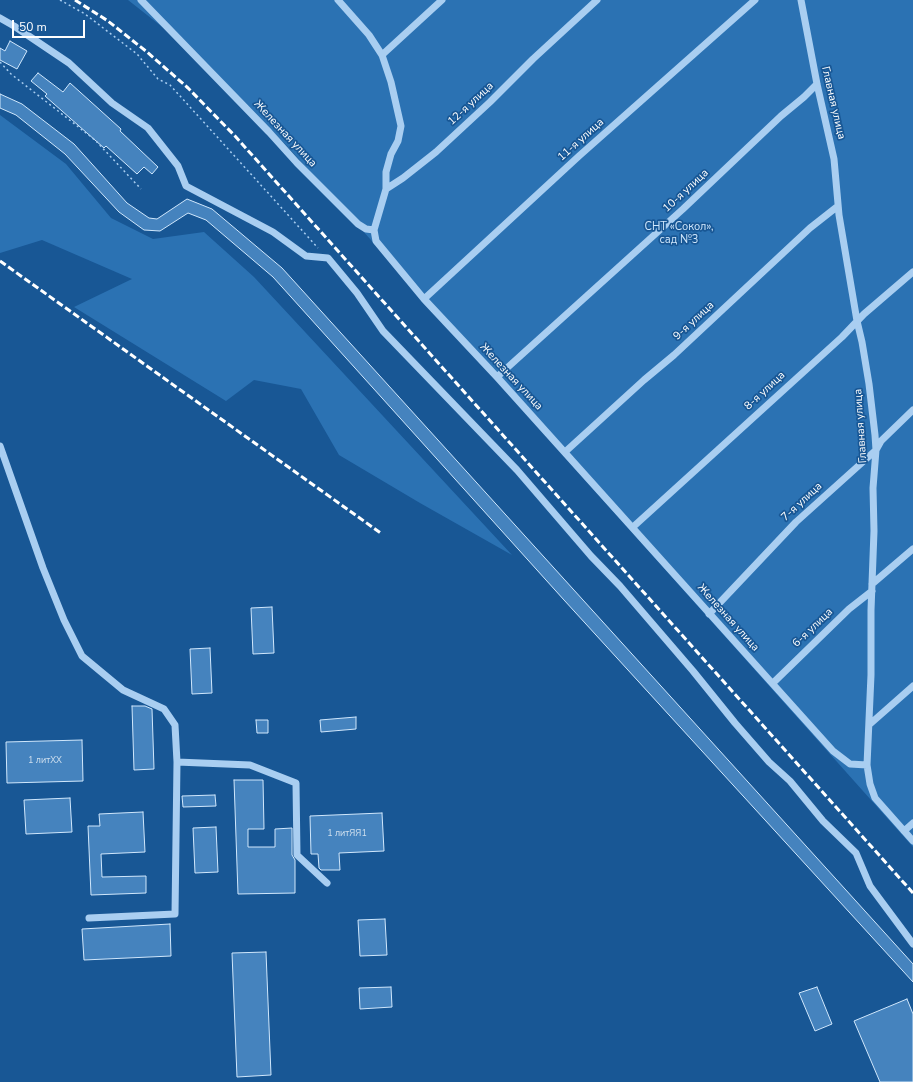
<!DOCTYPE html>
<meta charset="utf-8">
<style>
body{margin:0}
#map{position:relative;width:913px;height:1082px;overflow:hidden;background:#185795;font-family:"Nunito Sans",sans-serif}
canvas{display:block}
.scale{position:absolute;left:12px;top:20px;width:73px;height:18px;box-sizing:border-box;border:2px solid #fff;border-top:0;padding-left:5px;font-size:12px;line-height:14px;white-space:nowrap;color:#fff;-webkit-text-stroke:3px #185795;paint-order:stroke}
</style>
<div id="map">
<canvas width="913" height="1082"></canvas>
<div class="scale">50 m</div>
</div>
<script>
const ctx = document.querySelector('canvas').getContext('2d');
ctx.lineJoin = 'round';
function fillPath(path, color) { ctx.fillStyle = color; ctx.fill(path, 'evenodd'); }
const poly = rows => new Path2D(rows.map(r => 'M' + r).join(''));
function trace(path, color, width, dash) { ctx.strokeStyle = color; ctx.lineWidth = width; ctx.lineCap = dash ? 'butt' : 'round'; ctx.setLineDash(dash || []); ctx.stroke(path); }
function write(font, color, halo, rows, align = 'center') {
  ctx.font = font + ' "Nunito Sans",sans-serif'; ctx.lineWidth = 3.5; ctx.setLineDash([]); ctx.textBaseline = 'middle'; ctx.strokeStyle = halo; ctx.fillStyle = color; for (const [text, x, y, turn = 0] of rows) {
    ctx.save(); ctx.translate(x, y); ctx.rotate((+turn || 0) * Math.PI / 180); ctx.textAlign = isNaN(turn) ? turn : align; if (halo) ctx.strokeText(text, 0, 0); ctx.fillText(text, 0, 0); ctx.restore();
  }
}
fillPath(poly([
 [128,0,913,0,913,847,287,146,175,37],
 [0,115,66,164,111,218,153,239,204,232,254,277,512,555,420,503,339,455,301,389,254,380,226,401,74,307,132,279,42,240,0,253]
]), '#2b72b3');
const building = poly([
 [10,41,27,51,17,69,0,60,0,48,5,51,10,41],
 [38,73,63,92,70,83,121,129,120,131,158,167,152,174,144,167,137,174,106,146,104,148,45,96,47,94,31,81,38,73],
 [0,94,22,104,74,144,127,203,149,218,157,219,187,199,212,209,282,268,913,964,913,982,564,600,273,277,206,220,188,213,160,231,144,230,119,212,65,154,16,115,0,108,0,94],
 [272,607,274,653,253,654,251,608,272,607],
 [210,648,212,693,192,694,190,649,210,648],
 [132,706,145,706,152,709,154,769,134,770,132,706],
 [356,717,356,729,321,732,320,720,356,717],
 [256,720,268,720,268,733,257,733,256,720],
 [82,740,83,781,7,783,6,742,82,740],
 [234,780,263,780,264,829,248,829,248,847,275,847,275,829,292,828,292,855,295,860,295,893,238,894,234,780],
 [215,795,216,806,183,807,182,796,215,795],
 [70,798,72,832,26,834,24,800,70,798],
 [143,812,145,852,101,854,102,877,146,876,146,893,91,895,88,826,100,826,99,814,143,812],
 [382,813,384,851,339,853,340,870,321,870,319,868,318,854,311,854,310,816,382,813],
 [216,827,218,872,195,873,193,828,216,827],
 [385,919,387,955,360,956,358,920,385,919],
 [170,924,171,956,84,960,82,929,170,924],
 [266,952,271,1075,237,1077,232,953,266,952],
 [391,987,392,1007,360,1009,359,988,391,987],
 [817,987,832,1024,815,1031,799,993,817,987],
 [907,999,913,1014,913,1082,880,1082,854,1021,907,999]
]);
fillPath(building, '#4583be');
trace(building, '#d0e7fc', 1);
trace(poly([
 [60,0,85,14,137,54,158,79,170,85,318,248],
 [0,62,11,74,95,140,141,189]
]), '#a9cef1', 1.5, [2, 3]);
trace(poly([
 [141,0,269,132,297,163,358,224,366,229,374,230,376,241,424,299,497,377,833,751,850,764,867,765],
 [338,0,369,35,382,55,391,82,401,126,398,141,391,154,386,172,386,189],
 [801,0,817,84,834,159,839,215,857,321,862,342,869,384,875,435,876,450,873,488,874,531,871,610,871,675,867,765,870,784,875,798,913,841],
 [0,18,14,26,69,63,112,103,148,128,178,166,186,186,273,232,306,256,328,258,357,293,383,331,517,470,591,556,620,586,693,671,735,723,769,762,790,781,823,821,856,853,870,886,913,944],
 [382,55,442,0],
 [374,230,386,189,403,178,436,152,490,102,533,59,597,0],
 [424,299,579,156,755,0],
 [497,377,683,209,781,116,804,97,817,84],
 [0,446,43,568,64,620,82,656,123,690,164,709,175,725,177,762,250,765,296,783,297,855,327,883],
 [565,452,644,380,674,355,810,228,838,206],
 [633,527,842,337,864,314,913,272],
 [872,584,913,549],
 [709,614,796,522,876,450,881,441,913,410],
 [773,683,849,609,872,591],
 [870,724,913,686],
 [904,831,913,823],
 [89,918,175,914,177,762]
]), '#a9cef1', 7);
trace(poly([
 [75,0,108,21,147,52,188,88,235,136,913,893],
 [0,261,382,534]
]), '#fff', 3, [7, 3]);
write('9px', '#d0e0ef', null, [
 ["1 литХХ",45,761],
 ["1 литЯЯ1",347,834]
]);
write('11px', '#fff', '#185795', [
 ["Главная улица",833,103,77],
 ["12-я улица",471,104,-43],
 ["Железная улица",285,134,47],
 ["11-я улица",581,140,-42],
 ["10-я улица",686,191,-43],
 ["9-я улица",694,321,-43],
 ["Железная улица",511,377,47],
 ["8-я улица",765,391,-43],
 ["Главная улица",861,426,-94],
 ["7-я улица",802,502,-43],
 ["Железная улица",728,618,48],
 ["6-я улица",813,628,-44]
]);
write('11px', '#d0e7fc', '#185795', [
 ["СНТ «Сокол»,",679,227],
 ["сад №3",679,240]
]);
</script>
